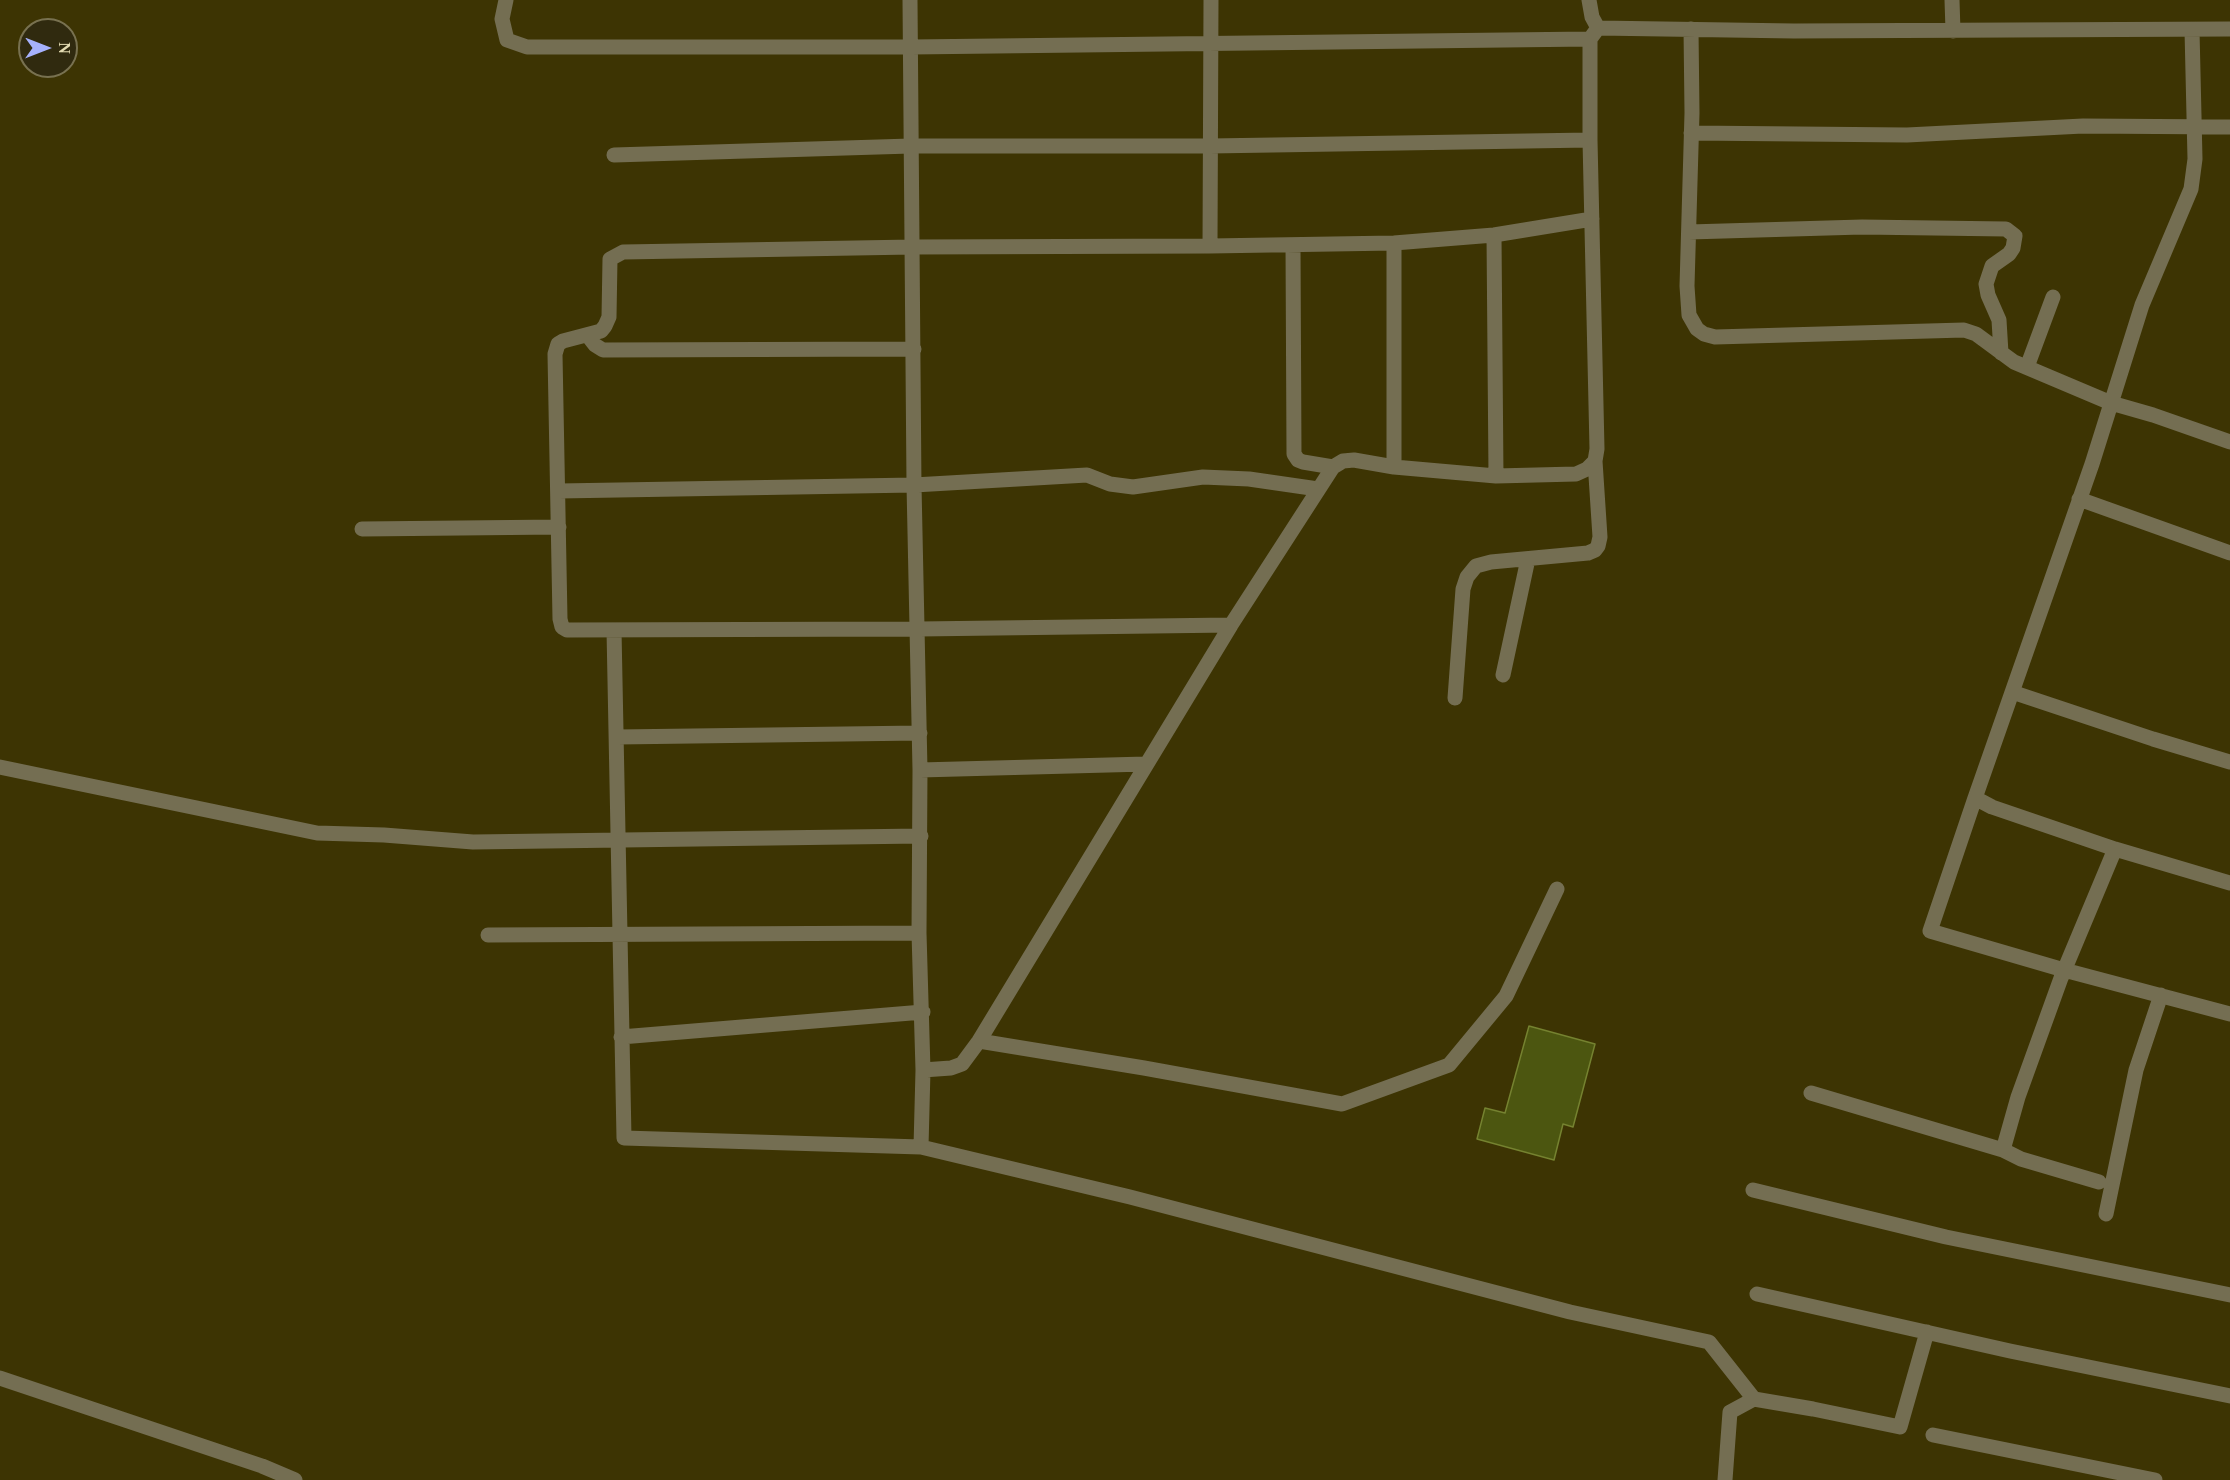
<!DOCTYPE html>
<style>
body{margin:0}
#map{position:relative;width:2230px;height:1480px;overflow:hidden;background:#3d3403;font-family:Georgia,serif}
canvas{display:block}
.north{position:absolute;left:18px;top:18px;width:60px;height:60px;box-sizing:border-box;background:#302a0f;border:2px solid #787150;border-radius:50%;rotate:90deg;font-size:16px;font-weight:700;line-height:24px;text-align:center;color:#e3dbb2}
.north::after{content:'';display:block;margin:auto;width:21px;height:27px;background:#a6b1fc;clip-path:polygon(50% 0,100% 100%,50% 72%,0 100%)}
</style>
<div id="map">
<canvas width="2230" height="1480"></canvas>
<div class="north">N</div>
</div>
<script>
const ctx = document.querySelector('canvas').getContext('2d');
ctx.lineJoin = 'round';
function fillPath(path, color) { ctx.fillStyle = color; ctx.fill(path, 'evenodd'); }
const poly = rows => new Path2D(rows.map(r => 'M' + r).join(''));
function trace(path, color, width, dash) { ctx.strokeStyle = color; ctx.lineWidth = width; ctx.lineCap = dash ? 'butt' : 'round'; ctx.setLineDash(dash || []); ctx.stroke(path); }
const building = poly([
 [1529,1026,1595,1044,1573,1127,1563,1124,1554,1160,1477,1139,1485,1108,1505,1113,1529,1026]
]);
fillPath(building, '#4c5610');
trace(building, '#758230', 1.5);
trace(poly([
 [506,0,502,19,507,40,527,47,911,47,1590,39],
 [910,0,914,485,920,770,919,933,923,1070,921,1147],
 [1589,0,1592,17,1598,28],
 [1952,0,1953,31],
 [1598,28,1794,31,2230,29],
 [1691,29,1692,113,1687,286,1689,315,1697,329,1704,334,1715,337,1964,330,1976,334,2014,362,2111,403,2153,415,2230,442],
 [2192,30,2195,159,2191,189,2142,305,2092,464,1975,798,1992,807,2115,849,2230,883],
 [1691,133,1907,135,2083,126,2230,127],
 [614,155,911,146,1210,146,1590,140],
 [1689,232,1862,227,2006,229,2015,236,2013,248,2009,254,1992,266,1986,284,1988,295,1999,320,2001,353],
 [1494,235,1496,476],
 [1394,243,1394,467],
 [1293,245,1294,454,1298,460,1303,462,1333,467],
 [1210,246,1211,0],
 [588,336,595,345,603,350,914,349],
 [2027,367,2053,297],
 [559,491,914,485,1087,475,1110,484,1133,487,1203,477,1249,479,1318,489],
 [2079,499,2230,553],
 [362,529,559,527],
 [1231,625,919,629,567,630,562,627,560,619,555,354,558,344,563,341,601,331,605,326,609,317,610,259,623,252,913,247,1210,246,1394,243,1494,235,1592,219],
 [614,630,624,1138,921,1147,1130,1197,1570,1312,1709,1342,1754,1399],
 [1503,675,1528,559],
 [2012,692,2153,739,2230,762],
 [1455,698,1463,589,1467,577,1476,566,1491,562,1588,553,1595,550,1598,546,1600,537,1595,461],
 [617,737,920,733],
 [0,767,317,833,384,835,473,842,921,836],
 [920,770,1146,764],
 [1975,798,1930,931,2064,970,2230,1014],
 [488,935,919,933],
 [621,1037,923,1012],
 [979,1041,1144,1068,1342,1104,1449,1065,1506,996,1557,889],
 [923,1070,951,1068,962,1064,979,1041,1231,625,1333,467,1343,461,1354,460,1394,467,1496,476,1576,474,1587,469,1595,461,1597,449,1590,140,1590,39,1598,28],
 [1811,1093,2003,1150],
 [2099,1182,2021,1159,2003,1150,2018,1097,2061,978,2115,849],
 [1753,1190,1946,1237,2230,1295],
 [2106,1214,2136,1070,2161,995],
 [1757,1294,2010,1351,2230,1396],
 [0,1378,262,1466,295,1480],
 [1933,1435,2155,1480],
 [1725,1480,1730,1412,1754,1399,1813,1409,1900,1427,1927,1332]
]), '#746e52', 15);
</script>
